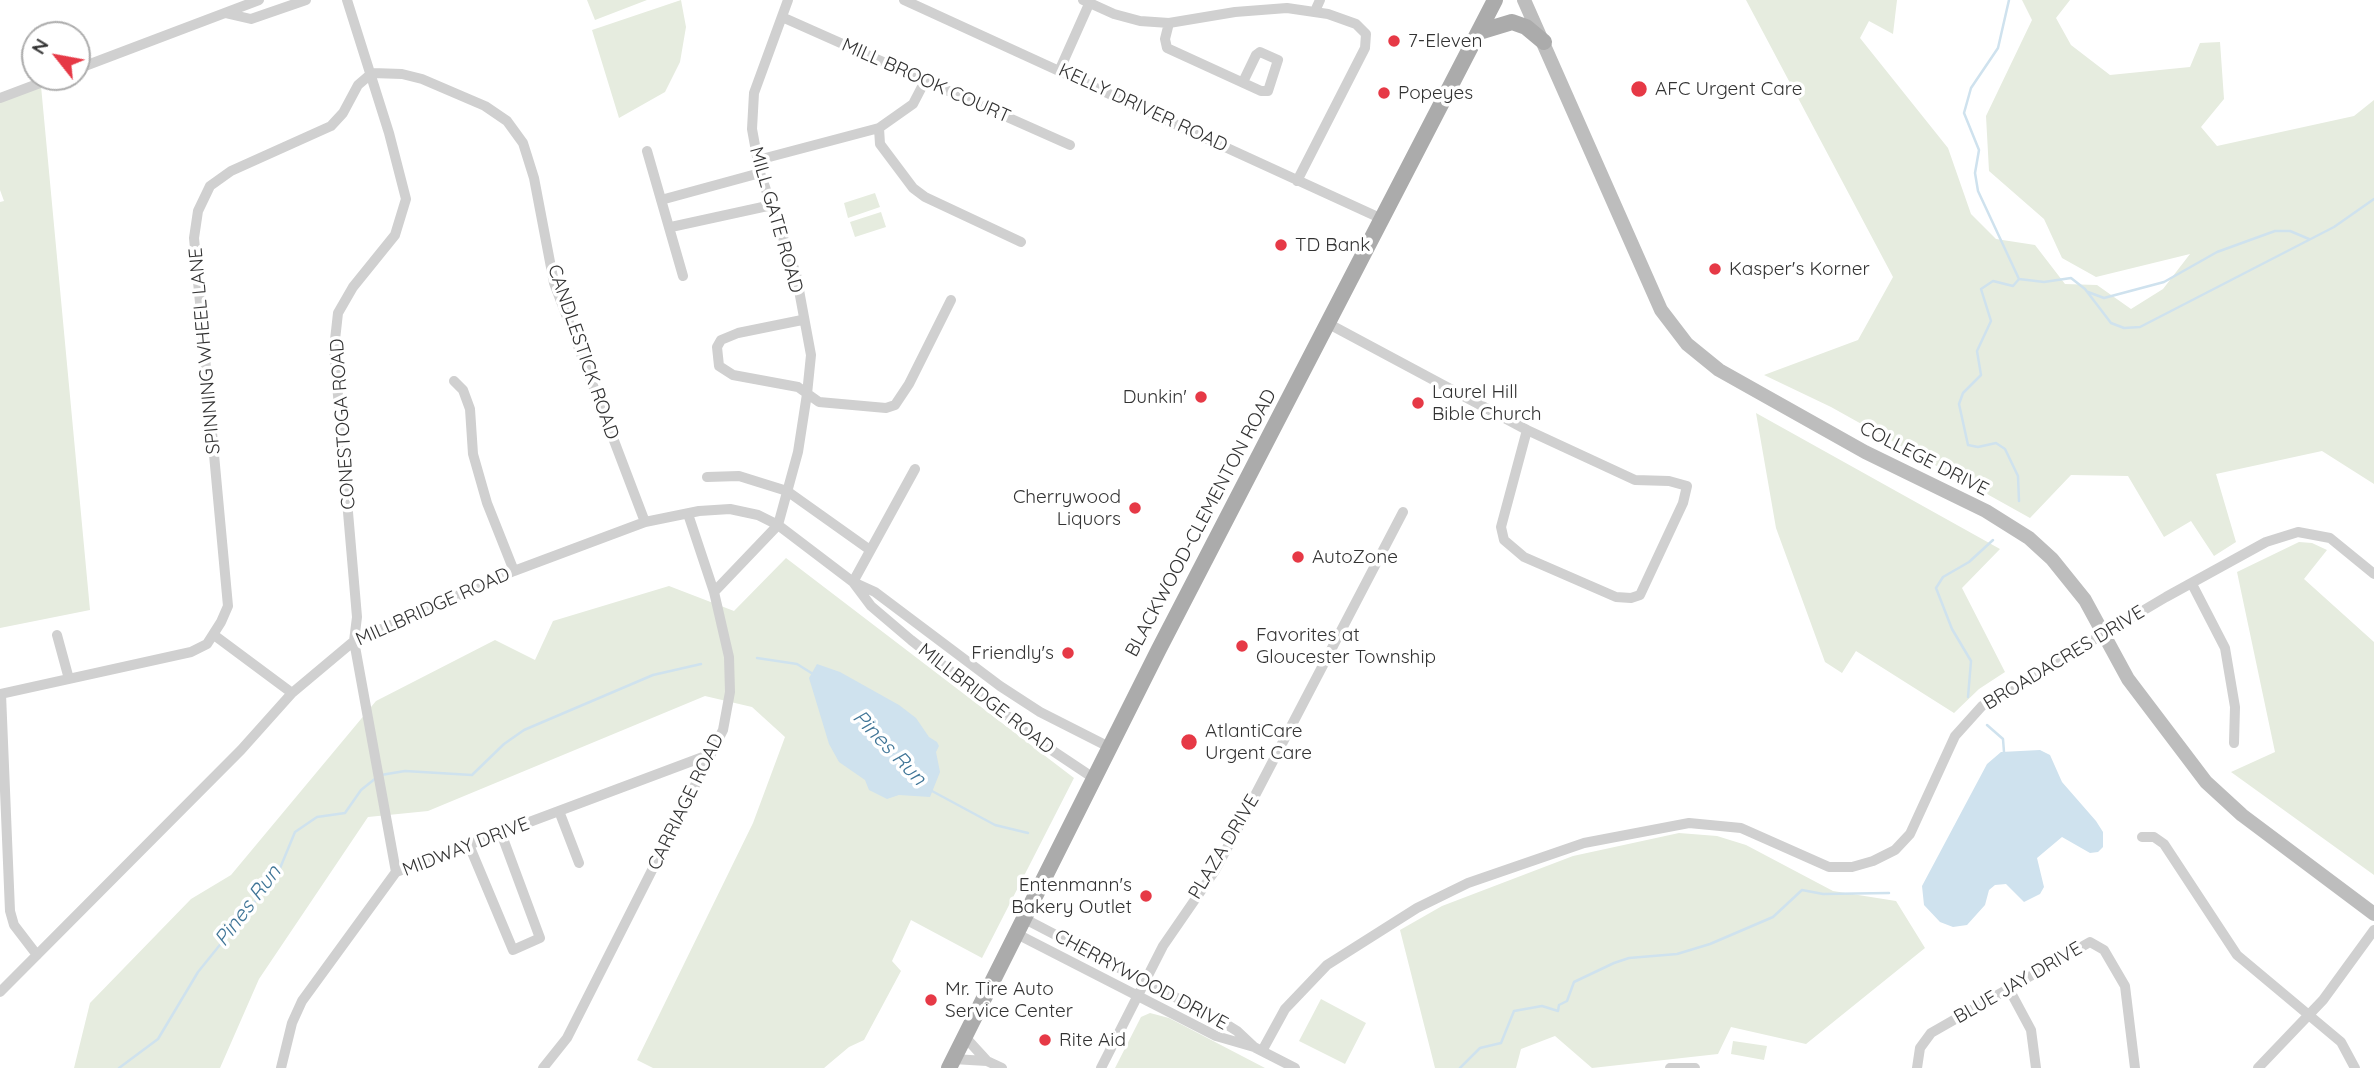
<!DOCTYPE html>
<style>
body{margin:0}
#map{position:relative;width:2374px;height:1068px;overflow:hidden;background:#fff;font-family:Quicksand,sans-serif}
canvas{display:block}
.north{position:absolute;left:21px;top:21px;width:70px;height:70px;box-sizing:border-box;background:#fff;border:2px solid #adadad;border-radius:50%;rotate:301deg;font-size:19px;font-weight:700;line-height:28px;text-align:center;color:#333}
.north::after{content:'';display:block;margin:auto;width:24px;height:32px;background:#e63946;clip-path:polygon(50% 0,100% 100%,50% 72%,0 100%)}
</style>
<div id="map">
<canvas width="2374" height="1068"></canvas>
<div class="north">N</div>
</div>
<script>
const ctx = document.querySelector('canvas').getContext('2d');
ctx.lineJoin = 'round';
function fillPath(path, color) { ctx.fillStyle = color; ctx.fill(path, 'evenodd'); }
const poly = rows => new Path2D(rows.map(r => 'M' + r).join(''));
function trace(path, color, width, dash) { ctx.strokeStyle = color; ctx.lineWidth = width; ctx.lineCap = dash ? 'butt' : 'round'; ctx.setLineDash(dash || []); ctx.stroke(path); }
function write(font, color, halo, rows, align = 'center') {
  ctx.font = font + ' Quicksand,sans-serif'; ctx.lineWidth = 7; ctx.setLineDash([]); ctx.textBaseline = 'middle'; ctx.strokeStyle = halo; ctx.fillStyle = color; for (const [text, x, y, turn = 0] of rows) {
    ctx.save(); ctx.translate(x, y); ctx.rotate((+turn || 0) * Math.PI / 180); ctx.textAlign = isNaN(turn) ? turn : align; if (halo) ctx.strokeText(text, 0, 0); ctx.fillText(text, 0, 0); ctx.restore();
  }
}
fillPath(poly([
 [587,0,647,0,595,20],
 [681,0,686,27,680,62,665,92,619,118,592,30],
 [1746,0,1897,0,1893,34,1869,21,1860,38,1948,148,1971,214,1996,239,2035,245,2065,284,2097,285,2131,309,2163,289,2190,254,2096,277,2062,258,2044,219,1989,171,1986,116,2032,20,2022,0,2070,0,2056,18,2071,45,2110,75,2190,67,2200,43,2220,42,2224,99,2201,127,2217,146,2354,116,2374,100,2374,484,2322,451,2216,474,2236,542,2214,556,2191,521,2164,537,2128,476,2071,475,2030,518,1831,407,1764,375,1858,340,1893,277],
 [41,86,90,610,0,628,0,202,4,201,0,190,0,101],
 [875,193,880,207,848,218,844,203],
 [881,212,886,227,855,237,850,222],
 [1756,413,2000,549,1962,588,2005,672,1979,689,1954,713,1856,651,1842,673,1825,662,1776,528],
 [2299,542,2312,543,2327,550,2304,579,2374,642,2374,875,2231,772,2275,752,2237,572],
 [786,558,1074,778,982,958,911,920,892,961,901,971,864,1040,849,1047,824,1068,653,1068,637,1060,753,823,785,737,752,707,705,696,428,811,368,817,259,979,220,1068,74,1068,90,1003,191,899,231,875,376,701,495,640,535,660,553,621,669,586,734,611],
 [1679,833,1717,836,1746,845,1833,891,1896,901,1925,948,1806,1044,1731,1027,1718,1054,1592,1068,1555,1036,1521,1049,1516,1068,1435,1068,1400,930,1442,906,1573,856],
 [1321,999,1366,1023,1345,1064,1299,1041],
 [1150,1013,1169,1018,1265,1068,1115,1068,1141,1017],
 [1733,1041,1767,1046,1764,1060,1731,1054]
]), '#e6ecdf');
fillPath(poly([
 [817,664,840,672,899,705,916,718,929,737,937,742,939,746,936,752,940,772,930,797,899,795,887,799,869,790,865,780,839,762,829,744,809,678],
 [2040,750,2050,755,2062,782,2096,821,2103,832,2103,847,2098,852,2090,853,2062,837,2037,858,2044,887,2040,894,2024,902,2006,884,1995,885,1989,890,1985,905,1967,925,1953,927,1940,922,1924,905,1922,886,1987,764,2001,752]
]), '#cfe2ee');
trace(poly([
 [2009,0,1998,48,1971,88,1964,113,1979,150,1975,173,1978,191,2019,279],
 [2019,279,2044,282,2071,278,2085,289,2111,323,2124,328,2140,327,2334,227,2374,199],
 [2019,279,2013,286,1993,281,1981,289,1991,321,1977,351,1981,375,1963,393,1959,404,1968,445,1978,447,1996,443,2005,449,2018,476,2019,501],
 [2088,292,2104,298,2164,282,2217,252,2275,231,2290,231,2309,239],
 [757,658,797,664,813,674],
 [1968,697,1971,661,1952,629,1936,588,1943,577,1969,562,1993,540],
 [1987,725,2003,739,2004,752],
 [381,775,405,771,472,775,504,744,524,730,653,675,701,664],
 [932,791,995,825,1028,833],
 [119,1068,158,1039,198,972,278,873,295,832,317,817,345,813,361,790,376,778],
 [1460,1068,1480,1048,1501,1043,1514,1011,1542,1006,1558,1011,1559,1005,1567,1001,1574,982,1614,963,1629,958,1677,954,1710,944,1773,917,1802,890,1823,894,1889,893]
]), '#cfe2ee', 2.5);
trace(poly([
 [347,0,389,133,406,199,395,235,353,287,338,313,334,349,357,617,354,641,396,872],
 [904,0,1380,218],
 [1083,0,1114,14,1140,21,1169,23,1235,12,1287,8,1328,14,1356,24,1366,34,1365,48,1297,181],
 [1315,11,1320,0],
 [225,13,251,19,306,0],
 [782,17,1070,145],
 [1169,23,1165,39,1167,48,1261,91,1268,91,1278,60,1260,52,1256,55,1243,82],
 [77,69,259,0],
 [1060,69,1089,4],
 [0,98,56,77],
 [879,128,880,144,913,188,925,197,1021,242],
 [647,151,683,276],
 [758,160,879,128,913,104,926,79],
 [661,200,760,173],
 [671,227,772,205],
 [802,320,738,333,721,340,717,347,719,366,733,375,798,387,819,402,886,408,895,405,909,384,951,300],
 [1329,324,1527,430],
 [454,381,463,390,470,409,473,454,487,503,514,571],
 [1527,430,1635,480,1669,481,1687,486,1683,503,1640,595,1631,598,1616,597,1524,557,1504,540,1501,527,1527,430],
 [707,477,739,476,787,491,870,550],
 [853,582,875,592,1000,686,1040,712,1111,748],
 [853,582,915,469],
 [2192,584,2225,648,2235,707,2234,743],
 [714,592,778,525,798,452,807,394,811,355,796,274,760,173,752,129,754,93,788,0],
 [57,635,69,679],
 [214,635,292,693],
 [0,694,191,652,207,644,221,622,228,606,194,238,198,211,210,186,231,171,331,126,343,113,358,85,372,73,402,74,422,79,485,106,507,121,523,143,534,178,554,283,645,522],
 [1,694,10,911,14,925,37,955],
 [559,811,579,863],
 [2142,837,2154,837,2164,844,2237,955,2341,1042,2355,1068],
 [469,845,513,950,540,938,501,833],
 [1025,919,1221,1021,1237,1031,1254,1047],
 [1017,934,1216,1036,1254,1047,1295,1068],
 [2009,989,2031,1030,2036,1068],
 [0,992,241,750,292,693,354,641,514,571,645,522,699,511,730,509,758,515,778,525,853,582,871,606,911,640,1047,747,1095,779],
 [965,1037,987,1061],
 [1262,1051,1285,1009,1327,965,1417,908,1468,883,1584,843,1689,823,1741,828,1829,867,1852,867,1873,861,1895,850,1910,834,1955,736,1982,706,2166,597,2266,542,2298,532,2330,538,2374,574],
 [953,1059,987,1061,1002,1068],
 [281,1068,292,1023,302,1001,396,872,711,754],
 [543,1068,567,1038,723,730,730,692,729,657,714,592,688,514],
 [1101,1068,1163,946,1214,872,1238,828,1403,512],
 [1670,1068,1695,1068],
 [1917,1068,1920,1048,1931,1033,2090,942,2104,950,2125,986,2135,1068],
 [2258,1068,2323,1000,2374,930]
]), '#d0d0d0', 10);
trace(poly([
 [1524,0,1661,310,1687,344,1719,370,1865,452,1986,511,2029,538,2052,559,2085,600,2128,679,2206,782,2242,815,2374,914]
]), '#bdbdbd', 14);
trace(poly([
 [1479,32,1512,22,1526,27,1544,42],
 [949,1068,1159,649,1495,0]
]), '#ababab', 16);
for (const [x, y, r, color] of [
 [1394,41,7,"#e63946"],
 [1639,89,9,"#e63946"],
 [1384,93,7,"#e63946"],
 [1281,245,7,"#e63946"],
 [1715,269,7,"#e63946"],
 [1201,397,7,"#e63946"],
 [1418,403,7,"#e63946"],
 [1135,508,7,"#e63946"],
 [1298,557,7,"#e63946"],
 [1242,646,7,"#e63946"],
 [1068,653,7,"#e63946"],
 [1189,742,9,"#e63946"],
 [1146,896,7,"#e63946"],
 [931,1000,7,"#e63946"],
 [1045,1040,7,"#e63946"]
]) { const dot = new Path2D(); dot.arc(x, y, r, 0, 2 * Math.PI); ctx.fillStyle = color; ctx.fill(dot); trace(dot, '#fff', 2.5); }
write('19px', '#333', '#fff', [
 ["7-Eleven",1408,41],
 ["AFC Urgent Care",1655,89],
 ["Popeyes",1398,93],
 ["TD Bank",1295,245],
 ["Kasper's Korner",1729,269],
 ["Laurel Hill",1432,392],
 ["Bible Church",1432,414],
 ["Dunkin'",1187,397,"right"],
 ["Cherrywood",1121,497,"right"],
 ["Liquors",1121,519,"right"],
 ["AutoZone",1312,557],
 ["Favorites at",1256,635],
 ["Gloucester Township",1256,657],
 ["Friendly's",1054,653,"right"],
 ["AtlantiCare",1205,731],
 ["Urgent Care",1205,753],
 ["Entenmann's",1132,885,"right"],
 ["Bakery Outlet",1132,907,"right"],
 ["Mr. Tire Auto",945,989],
 ["Service Center",945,1011],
 ["Rite Aid",1059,1040]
], 'left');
write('19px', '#333', '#fff', [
 ["MILL BROOK COURT",926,81,24],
 ["KELLY DRIVER ROAD",1143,108,25],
 ["MILL GATE ROAD",776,220,74],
 ["SPINNING WHEEL LANE",205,351,-95],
 ["CANDLESTICK ROAD",583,352,71],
 ["CONESTOGA ROAD",343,424,-94],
 ["COLLEGE DRIVE",1924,459,27],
 ["BLACKWOOD-CLEMENTON ROAD",1201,523,-62],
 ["MILLBRIDGE ROAD",433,607,-24],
 ["BROADACRES DRIVE",2064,658,-31],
 ["MILLBRIDGE ROAD",986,699,38],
 ["CARRIAGE ROAD",686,802,-64],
 ["MIDWAY DRIVE",466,847,-21],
 ["PLAZA DRIVE",1224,847,-59],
 ["CHERRYWOOD DRIVE",1141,980,28],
 ["BLUE JAY DRIVE",2018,983,-30]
]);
write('italic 21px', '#3f7597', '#fff', [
 ["Pines Run",889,748,46],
 ["Pines Run",248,906,-53]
]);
</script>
